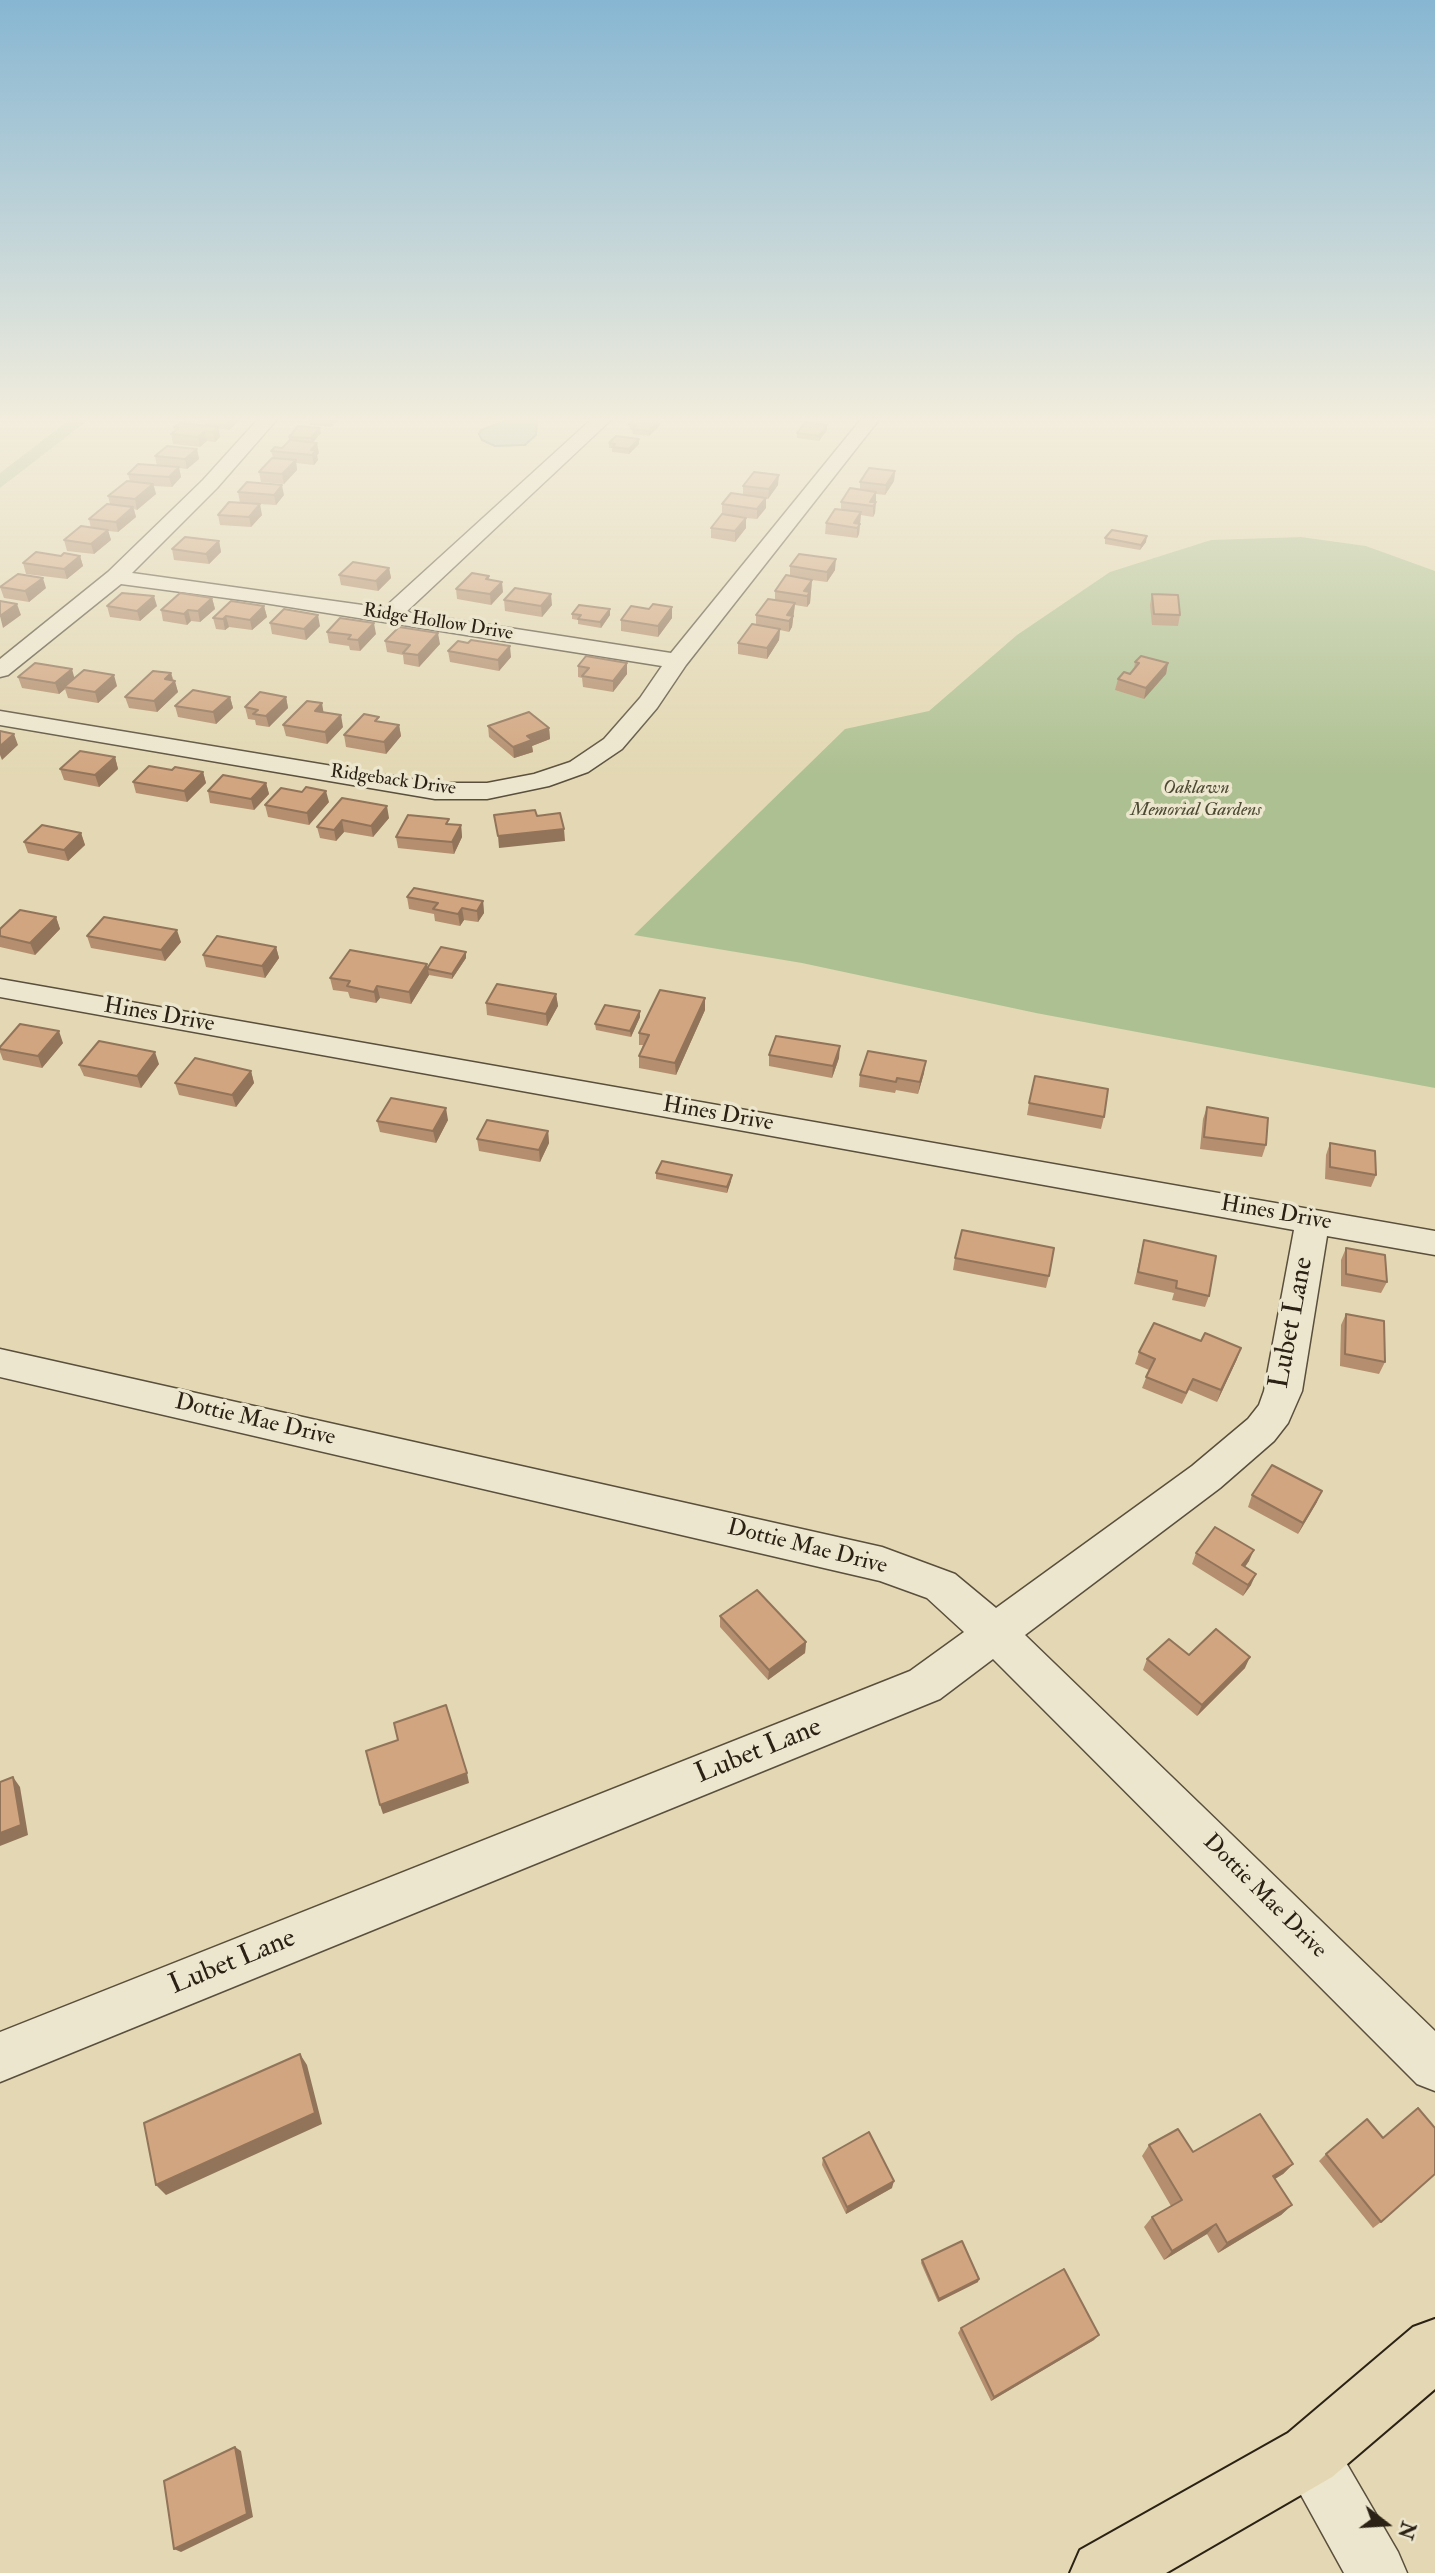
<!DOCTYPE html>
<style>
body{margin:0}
#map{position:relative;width:1435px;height:2573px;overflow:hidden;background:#e3d8b3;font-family:"IM FELL Double Pica",serif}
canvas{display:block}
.north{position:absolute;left:1351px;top:2489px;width:70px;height:70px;-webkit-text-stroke:5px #ede6ce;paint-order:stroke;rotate:107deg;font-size:19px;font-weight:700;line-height:28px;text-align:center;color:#2b2114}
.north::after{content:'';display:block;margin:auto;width:24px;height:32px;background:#2b2114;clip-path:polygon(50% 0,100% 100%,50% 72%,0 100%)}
</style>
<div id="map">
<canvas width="1435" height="2573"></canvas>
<div class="north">N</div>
</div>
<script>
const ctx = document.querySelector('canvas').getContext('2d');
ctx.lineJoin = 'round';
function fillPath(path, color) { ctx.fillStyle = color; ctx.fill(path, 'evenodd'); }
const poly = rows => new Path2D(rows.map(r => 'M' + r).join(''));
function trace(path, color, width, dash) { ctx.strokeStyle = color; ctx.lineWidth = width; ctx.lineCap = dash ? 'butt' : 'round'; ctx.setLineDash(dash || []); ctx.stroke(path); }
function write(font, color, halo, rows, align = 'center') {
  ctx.font = font + ' "IM FELL Double Pica",serif'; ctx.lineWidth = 7; ctx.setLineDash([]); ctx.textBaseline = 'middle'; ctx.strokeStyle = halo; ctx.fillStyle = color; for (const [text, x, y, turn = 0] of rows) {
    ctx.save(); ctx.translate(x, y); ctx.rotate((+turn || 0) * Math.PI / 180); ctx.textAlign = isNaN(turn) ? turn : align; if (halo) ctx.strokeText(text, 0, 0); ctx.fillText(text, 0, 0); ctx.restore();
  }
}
fillPath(poly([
 [73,417,92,417,0,488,0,473],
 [1301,537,1366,546,1435,571,1435,1088,1036,1013,802,963,634,935,845,729,929,711,1017,635,1110,572,1211,540]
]), '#adc091');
const water = poly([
 [519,417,532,417,537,421,536,435,525,445,495,446,482,440,479,434,481,430,494,425,519,417]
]);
fillPath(water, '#96b9b1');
trace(water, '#6b7c72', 2);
const minor = poly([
 [260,417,279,417,217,488,132,573,384,608,594,417,614,417,406,612,671,653,863,417,881,417,686,665,657,708,622,749,588,772,549,786,487,799,435,799,0,725,0,711,435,783,487,783,534,774,570,762,604,739,640,698,662,666,264,603,121,584,8,675,0,677,0,659,108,572,203,480,260,417],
 [0,979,1435,1231,1435,1255,1327,1236,1302,1391,1288,1423,1274,1441,1220,1488,1025,1635,1435,2031,1435,2091,1417,2084,993,1659,940,1699,0,2082,0,2032,910,1671,964,1632,927,1598,880,1581,0,1377,0,1349,882,1547,955,1574,996,1608,1192,1466,1248,1419,1259,1405,1264,1391,1294,1230,0,997,0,979],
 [1310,2426,1330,2435,1398,2552,1407,2573,1344,2573,1290,2475,1281,2455,1290,2435,1310,2426]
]);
const major = poly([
 [1435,2319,1435,2389,1332,2477,1166,2573,1070,2573,1080,2550,1288,2433,1413,2327,1435,2319]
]);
trace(minor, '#594f3c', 3);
trace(major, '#2b2114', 4);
fillPath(minor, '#ede6ce');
fillPath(major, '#e3d8b3');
fillPath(poly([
 [199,417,241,417,241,419,229,430,219,429,220,437,215,442,207,441,200,447,173,444,171,434,175,431,174,427,206,426,205,423,201,423],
 [308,417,341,417,331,427,310,425],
 [644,417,669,417,666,420],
 [659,420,660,425,649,436,633,434,632,430,630,429,629,424],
 [827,425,827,430,819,441,797,438,797,433],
 [321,433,313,442,319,453,317,455,318,460,314,465,296,463,297,470,284,484,261,482,259,472,273,458,271,451,282,448,289,441,289,437],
 [609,443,639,444,629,454,612,452,612,448,609,448],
 [197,449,199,459,187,469,179,468,181,477,172,487,154,486,156,494,137,510,134,509,136,517,118,532,108,531,111,540,94,554,67,551,64,540,91,528,89,519,110,504,108,496,130,481,128,474,157,466,155,456],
 [895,471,894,481,885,495,876,494,875,513,873,517,861,515,859,534,857,538,825,534,826,523,841,509,841,502,860,490,860,482],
 [778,485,768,499,766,499,766,508,757,519,746,518,746,528,735,542,711,538,711,528,722,514,722,504,743,494,743,486],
 [238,492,284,495,276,505,243,503,262,515,251,527,220,525,218,515,240,503],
 [1105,538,1146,542,1140,550,1105,544],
 [219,541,221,552,209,564,174,560,172,549],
 [61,556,80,556,83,566,67,579,26,574,23,563],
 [790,566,835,570,827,582,812,580,810,603,807,607,795,605,792,627,789,632,780,630,779,640,767,659,738,654,738,643,756,625,756,615,775,600,775,591,790,576],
 [389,568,391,578,378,591,341,585,339,575],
 [489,576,489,580,503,592,491,605,457,599,456,589],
 [0,587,46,588,29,602,4,598],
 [1152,594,1180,615,1178,626,1152,625,1150,605],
 [212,598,215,609,200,622,191,621,187,625,163,621,161,610],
 [504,600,552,605,542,617,505,611],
 [107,606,157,606,140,621,110,617],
 [264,606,267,617,252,630,229,627,225,630,216,629,213,618],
 [610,609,610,615,601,628,578,624,578,620,572,619,572,614],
 [649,609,672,618,658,637,621,631,621,620],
 [270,623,320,626,306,640,272,634],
 [327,632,376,634,360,651,350,650,349,646,329,643],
 [385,641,440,644,419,667,404,664,403,655,387,652],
 [468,643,511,657,499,671,450,662,448,651],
 [1135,662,1168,663,1166,674,1144,699,1115,690,1118,679,1130,674,1134,669],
 [578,666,627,674,613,692,583,687,582,678,578,677],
 [171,673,178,692,157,712,129,708,125,697],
 [18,677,75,678,117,686,98,703,68,698,65,689,59,694,22,688],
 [230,697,233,708,216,724,178,717,175,706],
 [286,697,288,708,269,727,256,725,255,720,248,719,245,707],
 [324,712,343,727,327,744,286,736,283,725],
 [399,725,401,736,386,754,346,747,344,735],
 [488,726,549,728,550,739,532,746,533,752,514,758,489,737],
 [115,757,118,769,99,787,64,780,60,769],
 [172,770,203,772,206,783,187,802,136,793,133,782],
 [266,783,269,794,254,810,210,803,208,791],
 [342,798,389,818,373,837,344,832,336,841,320,838,317,827],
 [329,802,309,825,268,817,265,805],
 [450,824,461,825,462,837,454,854,398,848,396,837],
 [81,833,85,845,68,861,28,853,24,842],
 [407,897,483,901,484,913,478,922,464,920,460,926,435,921,434,914,409,909],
 [56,917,60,929,35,955,0,947,0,936],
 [87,936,181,942,165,961,91,948],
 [276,947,279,958,265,978,206,967,203,955],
 [466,952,466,958,452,979,429,975,411,1004,380,998,376,1003,350,998,348,992,333,990,330,978,428,967],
 [556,994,558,1006,547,1026,487,1015,486,1003],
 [705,1010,676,1075,639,1068,639,1056,643,1045,639,1045,639,1033],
 [640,1017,631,1037,596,1030,595,1024],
 [63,1043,42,1068,3,1060,0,1052,0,1047],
 [769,1055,839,1058,832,1078,769,1066],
 [159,1064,141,1088,84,1076,79,1065],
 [251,1071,254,1083,236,1107,179,1095,175,1083],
 [924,1073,918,1094,896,1090,895,1093,859,1087,860,1075],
 [1029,1103,1104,1117,1101,1129,1027,1115],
 [1207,1107,1266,1145,1262,1157,1200,1149,1203,1119],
 [448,1120,436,1143,380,1132,377,1121],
 [548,1131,549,1143,540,1162,479,1151,477,1139],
 [1330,1143,1376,1175,1371,1187,1325,1179,1326,1155],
 [656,1173,731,1181,727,1193,656,1179],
 [1144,1240,1209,1296,1205,1307,1172,1300,1174,1293,1134,1284],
 [1346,1248,1387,1282,1381,1293,1341,1286,1341,1260],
 [955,1258,1049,1276,1046,1288,953,1270],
 [1346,1314,1385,1362,1379,1374,1340,1366,1341,1325],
 [1139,1352,1237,1359,1217,1402,1189,1390,1182,1404,1142,1388,1149,1370,1135,1364],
 [1252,1495,1317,1502,1298,1534,1248,1507],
 [1196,1553,1249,1561,1245,1567,1251,1585,1243,1596,1192,1564],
 [720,1616,806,1642,805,1653,768,1680,720,1627],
 [1147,1659,1245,1668,1197,1716,1143,1670],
 [1149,2145,1193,2152,1293,2164,1283,2174,1275,2179,1292,2205,1281,2215,1218,2253,1207,2234,1164,2260,1144,2227,1152,2217,1171,2206,1142,2156],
 [1326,2154,1381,2222,1373,2228,1319,2161],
 [823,2158,892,2188,846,2214,822,2165],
 [922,2260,978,2282,938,2302,921,2263],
 [961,2328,1094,2340,991,2401,958,2333]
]), '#b48e6e');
fillPath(poly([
 [231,417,241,417,241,419,229,430,227,420],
 [330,417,341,417,331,427],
 [659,420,660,425,649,436,649,431],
 [827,425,827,430,819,441,819,436],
 [218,427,220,437,215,442,213,432],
 [320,428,321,433,312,443,311,438],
 [205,431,207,441,200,447,198,437],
 [639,439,639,444,629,454,629,449],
 [317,443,319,453,317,455,318,460,314,465,311,450],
 [197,449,199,459,187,469,185,459],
 [296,460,297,470,284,484,282,474],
 [179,467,181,477,172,487,169,477],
 [895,471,894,481,885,495,886,485],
 [779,475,778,485,768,499,769,489],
 [153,484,156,494,137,510,135,499],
 [282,485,284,495,276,505,274,495],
 [876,492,876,502,870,502],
 [766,498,766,508,757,519,757,509],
 [876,502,875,513,873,517,873,506],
 [260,504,262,515,251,527,249,517],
 [133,507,136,517,118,532,116,522],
 [861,512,859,534,857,538,857,528,854,523],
 [746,518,746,528,735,542,735,531],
 [108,530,111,540,94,554,91,544],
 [1147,536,1146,542,1140,550,1141,545],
 [219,541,221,552,209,564,206,554],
 [80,556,83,566,67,579,64,569],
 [836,559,835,570,827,582,827,572],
 [389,568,391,578,378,591,376,581],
 [43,578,46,588,29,602,25,591],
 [812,580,810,603,807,607,807,596,804,591],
 [502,582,503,592,491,605,490,594],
 [551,594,552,605,542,617,541,606],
 [154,596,157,606,140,621,137,611],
 [212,598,215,609,200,622,198,611],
 [795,603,792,627,789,632,789,621,787,615],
 [17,604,21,615,3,628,0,616],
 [264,606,267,617,252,630,250,620],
 [672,607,672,618,658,637,658,626],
 [610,609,610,615,601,628,600,622],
 [188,610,191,621,187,625,184,614],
 [318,615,320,626,306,640,304,629],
 [226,616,229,627,225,630,223,619],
 [374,623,376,634,360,651,358,640],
 [780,629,779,640,767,659,767,648],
 [438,633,440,644,419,667,418,655],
 [510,646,511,657,499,671,498,660],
 [627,663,627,674,613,692,613,681],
 [1168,663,1166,674,1144,699,1146,688],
 [72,669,75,680,64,687,65,689,59,694,55,683],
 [171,673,173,682,175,681,178,692,157,712,154,701,165,679],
 [114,675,117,686,98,703,95,692],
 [230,697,233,708,216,724,213,712],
 [286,697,288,708,269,727,266,716],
 [322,703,324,715,315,711],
 [341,715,343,727,327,744,325,732],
 [399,725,401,736,386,754,384,742],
 [549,728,550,739,532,746,533,752,514,758,513,747,527,736],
 [14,734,18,745,2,760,0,755,0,746],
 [115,757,118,769,99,787,95,775],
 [203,772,206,783,187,802,184,791],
 [266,783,269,794,254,810,251,799],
 [326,791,329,802,309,825,307,813],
 [387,806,389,818,373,837,371,826],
 [342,820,344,832,336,841,334,830],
 [461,825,462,837,454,854,452,842],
 [564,829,565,841,499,848,498,836],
 [81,833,85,845,68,861,64,850],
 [483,901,484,913,478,922,477,911],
 [462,908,464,920,460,926,458,914],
 [56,917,60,929,35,955,30,943],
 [177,930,181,942,165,961,161,950],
 [276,947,279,958,265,978,262,966],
 [466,952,466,958,452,979,452,974],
 [427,964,429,975,411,1004,409,992],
 [377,986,380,998,376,1003,374,992],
 [556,994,558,1006,547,1026,546,1014],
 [705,998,705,1010,676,1075,675,1063],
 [640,1011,640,1017,631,1037,630,1031],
 [59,1031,63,1043,42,1068,38,1056],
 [840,1046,839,1058,832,1078,833,1066],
 [155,1052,159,1064,141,1088,137,1076],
 [926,1061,924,1073,918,1094,920,1082],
 [251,1071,254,1083,236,1107,232,1095],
 [446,1108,448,1120,436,1143,433,1131],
 [548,1131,549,1143,540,1162,539,1150],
 [732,1175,731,1181,727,1193,727,1187],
 [1241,1348,1237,1359,1217,1402,1221,1390],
 [1322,1491,1317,1502,1298,1534,1303,1523],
 [1254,1550,1249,1561,1238,1576,1242,1565],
 [1256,1574,1251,1585,1243,1596,1248,1585],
 [806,1642,805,1653,768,1680,769,1670],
 [1250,1657,1245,1668,1197,1716,1202,1705],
 [467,1773,469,1783,383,1814,380,1805],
 [13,1777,20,1787,28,1835,0,1846,0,1833],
 [300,2054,307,2065,322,2124,166,2195,156,2185],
 [1293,2164,1283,2174,1263,2186,1273,2176],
 [894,2181,892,2188,846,2214,847,2207],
 [1292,2205,1281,2215,1218,2253,1227,2243],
 [1216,2224,1207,2234,1164,2260,1172,2251],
 [979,2279,978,2282,938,2302,939,2299],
 [1099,2335,1094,2340,991,2401,994,2397],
 [235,2447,241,2451,253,2517,181,2552,174,2549]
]), '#92745a');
const building = poly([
 [205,417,231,417,227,420,204,418,205,417],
 [636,417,638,417,659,420,649,431,632,429,636,425,629,424,636,417],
 [805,422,827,425,819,436,797,433,805,422],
 [180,423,218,427,213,432,205,431,198,437,171,434,179,428,174,427,180,423],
 [298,426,320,428,311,438,289,437,298,426],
 [616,436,639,439,629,449,612,447,615,444,609,443,616,436],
 [290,440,317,443,311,450,316,450,312,455,271,451,275,447,282,448,290,440],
 [167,446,197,449,185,459,155,456,167,446],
 [272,458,296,460,282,474,259,472,272,458],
 [138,464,179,467,169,477,128,474,138,464],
 [869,468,895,471,886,485,860,482,869,468],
 [754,472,779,475,769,489,743,486,754,472],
 [127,481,153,484,135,499,108,496,127,481],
 [247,482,282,485,274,495,238,492,247,482],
 [850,488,876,492,870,502,876,502,873,506,841,502,850,488],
 [731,493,766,498,757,509,722,504,731,493],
 [229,502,260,504,249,517,218,515,229,502],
 [107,504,133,507,116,522,89,519,107,504],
 [835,509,861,512,854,523,860,524,857,528,826,523,835,509],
 [722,514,746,518,735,531,711,528,722,514],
 [81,526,108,530,91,544,64,540,81,526],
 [1112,530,1147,536,1141,545,1105,538,1112,530],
 [185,537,219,541,206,554,172,549,185,537],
 [36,552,61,556,64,553,80,556,64,569,23,563,36,552],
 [799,554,836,559,827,572,790,566,799,554],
 [353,562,389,568,376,581,339,575,353,562],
 [472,573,489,576,486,579,502,582,490,594,456,589,472,573],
 [18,574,43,578,25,591,0,587,18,574],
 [786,575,812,580,804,591,810,592,807,596,775,591,786,575],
 [515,588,551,594,541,606,504,600,515,588],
 [122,593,154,596,137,611,107,606,122,593],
 [180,593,212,598,198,611,188,610,184,614,161,610,180,593],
 [1152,594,1178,595,1180,615,1154,614,1152,594],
 [768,599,795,603,787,615,793,616,789,621,756,615,768,599],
 [0,601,17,604,0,616,0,601],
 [231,601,264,606,250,620,226,616,223,619,213,618,231,601],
 [653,604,672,607,658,626,621,620,631,606,649,609,653,604],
 [579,605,610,609,600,622,578,619,581,615,572,614,579,605],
 [284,609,318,615,304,629,270,623,284,609],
 [340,618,374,623,358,640,348,639,351,635,327,632,340,618],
 [752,624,780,629,767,648,738,643,752,624],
 [399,627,438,633,418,655,403,653,410,645,385,641,399,627],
 [471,640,510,646,498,660,448,651,458,641,468,643,471,640],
 [586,656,627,663,613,681,582,676,589,668,578,666,586,656],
 [1141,656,1168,663,1146,688,1118,679,1124,672,1130,674,1139,663,1135,662,1141,656],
 [35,663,72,669,55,683,18,677,35,663],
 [84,670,114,675,95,692,64,687,84,670],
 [153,671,171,673,165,679,175,681,154,701,125,697,153,671],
 [193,690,230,697,213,712,175,706,193,690],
 [260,692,286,697,266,716,253,714,258,710,245,707,260,692],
 [307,701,322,703,315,711,341,715,325,732,283,725,307,701],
 [529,712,549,728,527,736,532,740,513,747,488,726,529,712],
 [364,714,379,717,375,721,399,725,384,742,344,735,364,714],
 [0,731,14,734,0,746,0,731],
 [80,751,115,757,95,775,60,769,80,751],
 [149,766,172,770,175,767,203,772,184,791,133,782,149,766],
 [223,775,266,783,251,799,208,791,223,775],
 [306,787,326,791,307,813,265,805,281,788,302,792,306,787],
 [342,798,387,806,371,826,342,820,334,830,317,827,342,798],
 [535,810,537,816,560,813,564,829,498,836,494,815,535,810],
 [408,815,449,819,446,824,461,825,452,842,396,837,408,815],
 [42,825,81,833,64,850,24,842,42,825],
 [414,888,483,901,477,911,462,908,458,914,433,909,438,903,407,897,414,888],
 [20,910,56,917,30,943,0,936,0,929,20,910],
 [104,917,177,930,161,950,87,936,104,917],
 [217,936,276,947,262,966,203,955,217,936],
 [441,947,466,952,452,974,428,969,428,967,441,947],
 [350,950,427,964,409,992,377,986,374,992,347,986,350,981,330,978,350,950],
 [497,984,556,994,546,1014,486,1003,497,984],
 [660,990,705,998,675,1063,639,1056,649,1035,639,1033,660,990],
 [605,1005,640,1011,630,1031,595,1024,605,1005],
 [20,1024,59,1031,38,1056,0,1049,0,1047,20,1024],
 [776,1036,840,1046,833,1066,769,1055,776,1036],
 [99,1041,155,1052,137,1076,79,1065,99,1041],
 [868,1051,926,1061,920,1082,897,1078,896,1082,860,1075,868,1051],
 [195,1058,251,1071,232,1095,175,1083,195,1058],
 [1035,1076,1108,1089,1104,1117,1029,1103,1035,1076],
 [391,1098,446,1108,433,1131,377,1121,391,1098],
 [1207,1107,1268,1118,1266,1145,1204,1137,1207,1107],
 [487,1120,548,1131,539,1150,477,1139,487,1120],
 [1330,1143,1375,1151,1376,1175,1330,1167,1330,1143],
 [662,1161,732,1175,727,1187,656,1173,662,1161],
 [962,1230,1054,1248,1049,1276,955,1258,962,1230],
 [1144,1240,1216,1256,1209,1296,1176,1288,1177,1281,1138,1272,1144,1240],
 [1346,1248,1385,1255,1387,1282,1346,1274,1346,1248],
 [1346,1314,1384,1321,1385,1362,1345,1354,1346,1314],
 [1154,1323,1201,1341,1205,1333,1241,1348,1221,1390,1193,1379,1186,1393,1146,1377,1155,1359,1139,1352,1154,1323],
 [1272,1465,1322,1491,1303,1523,1252,1495,1272,1465],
 [1215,1527,1254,1550,1242,1565,1256,1574,1248,1585,1196,1553,1215,1527],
 [757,1590,806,1642,769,1670,720,1616,757,1590],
 [1216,1629,1250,1657,1202,1705,1147,1659,1169,1639,1189,1655,1216,1629],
 [446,1705,467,1773,380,1805,366,1751,398,1740,394,1723,446,1705],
 [13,1777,21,1825,0,1833,0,1782,13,1777],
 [300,2054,315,2113,156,2185,144,2123,300,2054],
 [1418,2108,1435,2128,1435,2174,1381,2222,1326,2154,1367,2119,1383,2138,1418,2108],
 [1260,2114,1293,2164,1273,2176,1292,2205,1227,2243,1216,2224,1172,2251,1152,2217,1182,2200,1149,2145,1178,2129,1193,2152,1260,2114],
 [869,2132,894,2181,847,2207,823,2158,869,2132],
 [962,2241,979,2279,939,2299,922,2260,962,2241],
 [1064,2269,1099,2335,994,2397,961,2328,1064,2269],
 [235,2447,247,2514,174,2549,164,2481,235,2447]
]);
fillPath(building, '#d1a580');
trace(building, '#92745a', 2);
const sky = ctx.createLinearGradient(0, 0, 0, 777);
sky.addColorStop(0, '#87b6d2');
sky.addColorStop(0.54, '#f2eddd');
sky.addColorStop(1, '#f2eddd00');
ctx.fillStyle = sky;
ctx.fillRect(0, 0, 1435, 777);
write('19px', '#2b2114', '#ede6ce', [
 ["Ridge Hollow Drive",438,623,9],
 ["Ridgeback Drive",393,781,8]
]);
write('italic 19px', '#4c4933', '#ede6ce', [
 ["Oaklawn",1196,789],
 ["Memorial Gardens",1196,811]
]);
write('23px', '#2b2114', '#ede6ce', [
 ["Hines Drive",159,1016,10],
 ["Hines Drive",718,1115,10],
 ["Hines Drive",1276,1214,10],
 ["Dottie Mae Drive",255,1421,13],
 ["Dottie Mae Drive",807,1548,14],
 ["Dottie Mae Drive",1264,1897,45]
]);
write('28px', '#2b2114', '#ede6ce', [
 ["Lubet Lane",1293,1323,-79],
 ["Lubet Lane",759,1752,-22],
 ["Lubet Lane",233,1963,-22]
]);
</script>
